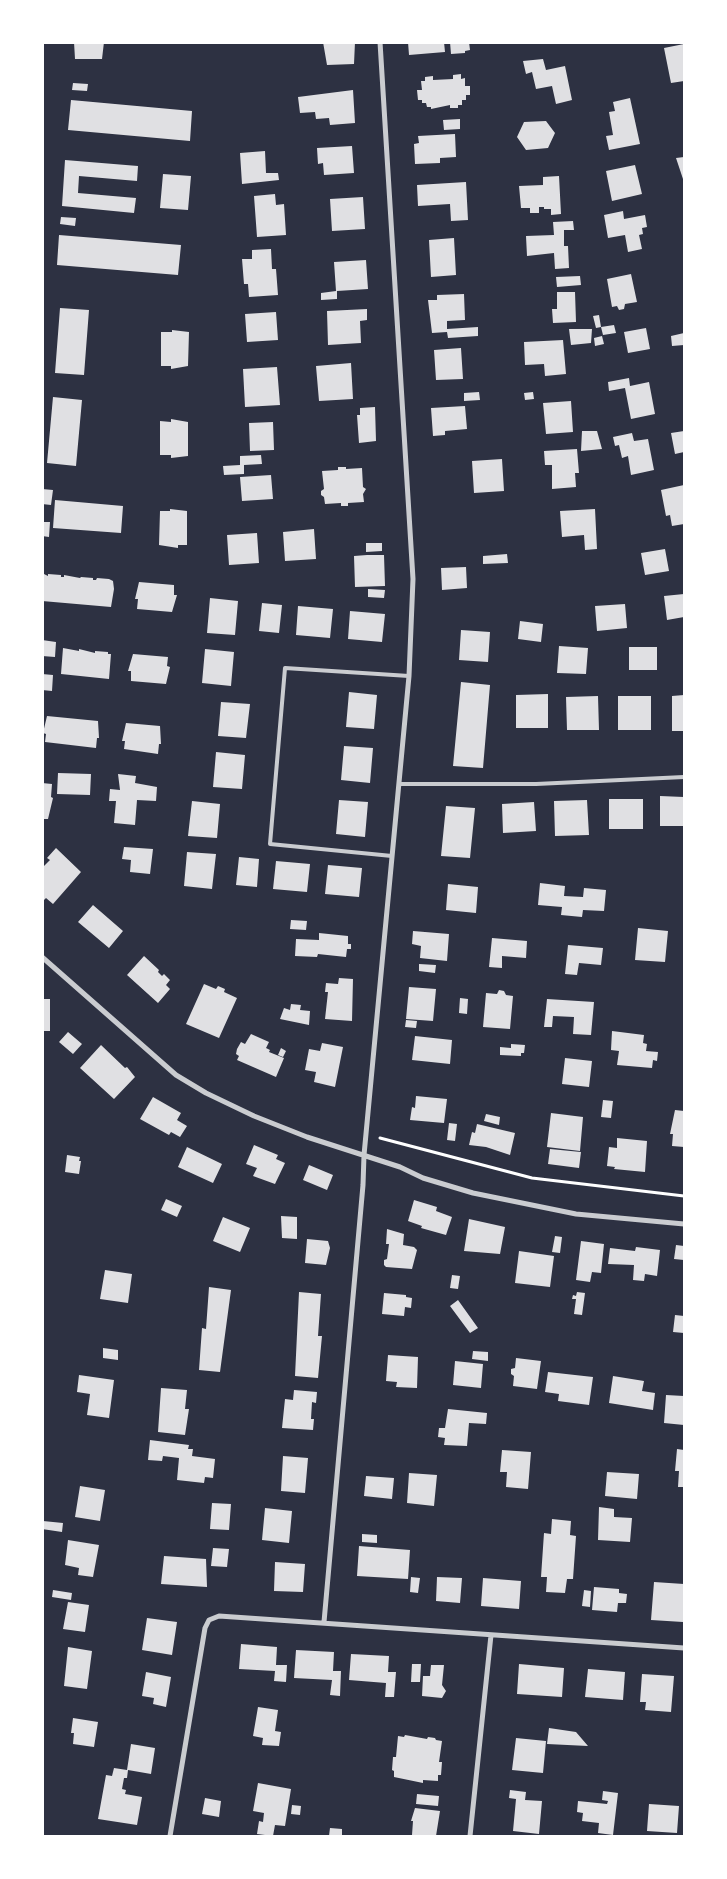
<!DOCTYPE html>
<style>
body{margin:0}
#map{position:relative;width:727px;height:1879px;overflow:hidden;background:#2d3142;font-family:"Noto Sans",sans-serif}
canvas{display:block}
.frame{position:absolute;inset:0;border:44px solid #fff;pointer-events:none}
</style>
<div id="map">
<canvas width="727" height="1879"></canvas>
<div class="frame"></div>
</div>
<script>
const ctx = document.querySelector('canvas').getContext('2d');
ctx.lineJoin = 'round';
function fillPath(path, color) { ctx.fillStyle = color; ctx.fill(path, 'evenodd'); }
const poly = rows => new Path2D(rows.map(r => 'M' + r).join(''));
function trace(path, color, width, dash) { ctx.strokeStyle = color; ctx.lineWidth = width; ctx.lineCap = dash ? 'butt' : 'round'; ctx.setLineDash(dash || []); ctx.stroke(path); }
fillPath(poly([
 [74,42,104,42,102,59,75,59],
 [323,42,355,42,354,64,327,65],
 [408,42,444,42,445,52,409,55],
 [450,42,469,42,470,50,465,51,465,53,451,54],
 [684,44,684,81,671,83,664,48],
 [543,59,546,70,565,66,572,100,556,104,552,86,536,89,532,72,526,74,523,61],
 [461,74,461,79,465,78,465,86,470,86,470,95,466,95,466,100,462,100,462,105,458,105,458,108,450,108,450,105,431,109,431,107,427,107,426,103,422,103,422,100,418,100,417,90,422,90,421,81,425,81,425,77,433,76,433,80,453,79,453,75],
 [73,83,88,84,87,91,72,90],
 [353,90,355,123,330,125,329,118,316,119,315,112,300,113,298,97],
 [630,98,640,144,609,150,606,136,613,135,609,112,615,111,613,102],
 [71,100,192,111,190,141,68,130],
 [460,119,460,129,444,130,443,120],
 [546,121,555,133,548,148,526,150,517,137,524,122],
 [455,134,456,157,440,158,440,163,415,164,414,144,419,143,418,136],
 [352,146,354,173,324,175,323,163,318,164,317,148],
 [265,151,266,173,278,173,279,180,242,184,240,153],
 [684,157,684,182,676,158],
 [65,160,138,166,137,181,79,176,78,193,136,198,134,213,62,206],
 [635,165,642,194,612,201,606,171],
 [163,174,191,176,188,210,160,208],
 [559,176,561,214,551,215,551,209,544,209,544,207,539,207,539,213,530,213,530,208,521,208,519,186,543,185,543,177],
 [466,182,468,220,451,221,450,204,418,206,417,185],
 [275,194,276,205,284,204,286,235,257,237,254,196],
 [363,197,365,229,332,231,330,199],
 [623,211,624,219,645,215,647,227,642,228,643,234,639,235,642,249,628,252,625,235,608,238,604,215],
 [61,217,76,218,75,226,60,224],
 [573,221,574,230,564,230,564,246,568,246,569,268,555,269,554,253,527,256,526,236,554,235,553,222],
 [59,235,181,245,178,275,57,265],
 [454,238,456,275,431,277,429,240],
 [271,249,272,269,276,269,278,295,249,297,248,284,244,284,242,259,252,259,252,250],
 [366,260,368,289,337,291,337,299,321,300,321,293,336,291,334,262],
 [631,274,637,302,625,304,624,309,619,310,617,306,612,307,607,279],
 [580,276,581,285,557,287,556,277],
 [557,292,575,292,576,322,553,323,552,309,557,309],
 [464,294,465,320,447,321,447,329,478,327,478,336,448,338,447,332,432,333,428,300,437,300,437,295],
 [60,308,89,310,84,375,55,373],
 [367,309,367,320,360,321,361,343,328,345,327,311],
 [276,312,278,340,247,342,245,314],
 [599,315,601,327,596,328,593,316],
 [614,325,616,333,603,335,601,327],
 [646,328,650,349,628,353,624,332],
 [569,329,592,329,591,343,571,345],
 [172,330,189,332,188,366,171,369,171,366,161,366,161,332,172,332],
 [684,333,684,345,672,346,671,336],
 [602,336,604,344,595,346,594,338],
 [563,340,566,374,545,376,544,364,525,365,524,342],
 [461,348,463,379,436,380,434,350],
 [351,363,353,399,319,401,316,366],
 [277,367,280,405,245,407,243,369],
 [629,378,630,386,649,382,655,414,631,419,625,388,609,391,608,382],
 [479,392,480,400,464,401,464,393],
 [533,392,534,399,525,400,524,393],
 [53,397,82,400,76,466,47,463],
 [571,401,573,432,546,434,543,403],
 [465,406,467,429,445,431,445,435,433,436,431,408],
 [375,407,376,441,359,443,357,415,360,415,360,408],
 [171,419,188,422,188,456,171,458,171,455,160,455,160,421,171,422],
 [273,422,274,450,250,451,249,423],
 [582,431,597,431,602,449,581,451],
 [684,431,684,452,675,454,671,433],
 [632,433,634,441,648,439,654,470,631,475,628,456,622,458,619,445,615,446,613,437],
 [577,449,579,473,575,473,576,487,552,489,552,465,545,465,544,451],
 [261,455,262,464,244,465,244,474,224,475,223,466,240,465,240,456],
 [502,459,504,491,474,493,472,461],
 [338,467,346,467,346,469,362,468,363,487,366,489,363,494,364,502,348,503,348,506,341,506,341,503,325,504,324,497,321,495,321,491,324,489,322,471,338,470],
 [271,475,273,499,242,501,240,477],
 [684,485,684,524,672,526,670,515,666,516,661,490],
 [42,489,53,490,51,505,42,504],
 [55,500,123,506,121,533,53,528],
 [170,509,187,511,187,545,178,545,178,548,159,545,160,511,170,511],
 [595,509,597,549,585,550,584,535,562,537,560,511],
 [42,522,50,522,49,537,42,536],
 [314,529,316,559,285,561,283,532],
 [257,533,259,563,229,565,227,535],
 [366,543,382,543,382,551,366,552],
 [665,549,669,571,645,575,641,553],
 [507,554,508,563,483,564,483,556],
 [367,555,384,555,385,586,355,587,354,556],
 [466,567,467,588,442,590,441,568],
 [42,573,48,576,48,574,61,575,61,577,64,577,64,575,80,578,81,577,93,578,93,580,96,580,97,578,109,579,113,581,114,589,111,607,42,601],
 [139,582,174,585,174,595,177,595,172,612,137,609,138,599,135,599],
 [368,589,385,590,384,598,368,597],
 [684,594,684,617,667,620,664,596],
 [210,598,238,601,235,635,207,633],
 [262,603,282,605,279,633,259,631],
 [625,604,627,628,597,631,595,606],
 [298,606,333,609,330,638,296,635],
 [350,611,385,614,382,642,348,639],
 [520,621,543,624,541,642,518,639],
 [461,630,490,632,488,662,459,660],
 [42,640,56,642,55,657,42,656],
 [559,646,588,648,586,674,557,673],
 [629,647,657,647,657,670,629,670],
 [63,648,79,651,79,649,95,653,95,651,108,652,108,654,111,654,109,679,61,674],
 [205,649,234,652,231,686,202,683],
 [133,654,168,657,167,666,170,667,166,684,131,681,131,671,128,671],
 [42,674,53,675,52,691,42,690],
 [461,682,490,685,483,768,453,766],
 [349,692,377,695,374,729,346,727],
 [548,694,548,728,516,728,516,695],
 [684,695,684,731,672,731,672,696],
 [598,696,599,730,567,730,566,697],
 [618,696,651,696,651,730,618,730],
 [221,702,250,704,246,738,218,736],
 [47,716,98,721,99,738,97,738,96,748,45,742,46,734,43,733],
 [126,723,160,726,161,744,159,744,158,754,124,749,125,741,122,741],
 [344,746,373,748,370,783,341,780],
 [216,752,245,755,242,789,213,787],
 [58,773,91,774,90,795,57,794],
 [118,774,136,776,135,783,157,787,156,801,137,800,135,825,114,823,116,801,109,801,110,789,120,790],
 [42,783,52,784,51,797,53,798,48,819,42,819],
 [660,796,684,797,684,826,660,826],
 [609,799,643,799,643,829,609,829],
 [339,800,368,802,365,837,336,834],
 [587,800,589,835,555,836,554,801],
 [192,801,220,804,217,838,188,836],
 [534,802,536,831,503,833,502,804],
 [446,806,475,808,470,858,441,856],
 [124,847,153,849,150,874,130,872,131,860,122,859],
 [56,848,81,872,53,904,46,898,44,900,42,898,42,868,50,860,47,858],
 [187,852,216,854,212,889,184,886],
 [239,857,259,859,257,887,236,885],
 [276,861,310,864,307,892,273,889],
 [328,865,362,868,359,897,325,894],
 [540,883,565,886,564,896,583,897,584,888,606,890,604,911,583,910,582,917,561,915,562,907,538,905],
 [448,884,478,887,476,913,446,910],
 [93,905,123,931,109,948,78,922],
 [291,920,307,921,306,930,290,929],
 [638,928,668,931,665,962,635,960],
 [413,931,449,934,447,961,420,958,421,946,412,944],
 [319,933,348,936,348,944,351,944,351,949,347,949,346,957,318,954,317,957,295,956,296,939,319,940],
 [492,938,527,941,526,958,502,956,502,968,489,967],
 [568,945,603,948,601,965,579,963,577,975,565,974],
 [144,956,159,970,158,972,162,976,164,974,170,980,166,985,170,989,158,1003,127,975],
 [419,964,436,965,435,973,419,971],
 [339,978,353,979,352,1021,325,1019,328,992,325,992,326,983,338,984],
 [204,984,216,989,218,986,225,989,224,992,237,998,219,1038,186,1024],
 [409,987,436,989,433,1021,406,1019],
 [499,990,504,991,506,995,513,996,510,1029,483,1027,486,993,497,994],
 [460,998,468,999,467,1014,459,1013],
 [42,999,50,999,50,1031,42,1031],
 [547,999,594,1002,591,1035,573,1034,574,1017,553,1016,552,1027,544,1027],
 [291,1004,301,1005,300,1010,310,1011,309,1025,280,1019,284,1008,290,1010],
 [406,1020,417,1021,416,1028,405,1027],
 [612,1031,644,1035,643,1043,647,1044,646,1051,658,1052,657,1061,653,1060,652,1068,617,1065,619,1051,611,1050],
 [68,1032,82,1044,73,1054,59,1042],
 [251,1034,269,1042,266,1048,270,1050,269,1052,284,1058,276,1077,237,1060,239,1056,236,1054,237,1049,241,1042,245,1044],
 [415,1036,452,1040,450,1064,412,1060],
 [322,1043,343,1047,335,1087,314,1082,316,1072,305,1070,309,1049,320,1051],
 [511,1044,525,1045,524,1053,521,1053,521,1056,500,1055,500,1047,511,1048],
 [101,1045,125,1068,127,1067,135,1077,114,1099,80,1068],
 [281,1048,286,1051,283,1057,278,1055],
 [565,1058,592,1061,589,1087,562,1084],
 [416,1096,447,1099,444,1123,410,1120,412,1107,415,1108],
 [153,1097,181,1113,177,1120,187,1126,180,1137,171,1132,169,1135,140,1119],
 [603,1100,613,1101,611,1118,601,1117],
 [675,1110,684,1111,684,1147,672,1146,673,1134,670,1134],
 [551,1113,583,1117,580,1151,547,1147],
 [486,1114,500,1117,499,1125,484,1121],
 [449,1123,457,1124,455,1141,447,1140],
 [477,1124,515,1133,510,1155,486,1147,469,1145,472,1132,475,1133],
 [617,1138,647,1141,645,1172,614,1169,615,1167,607,1166,609,1147,617,1148],
 [254,1145,278,1155,276,1159,285,1163,275,1184,253,1176,257,1168,246,1164],
 [187,1147,222,1164,213,1183,178,1167],
 [550,1149,581,1152,579,1168,548,1164],
 [67,1155,80,1157,79,1161,81,1161,79,1174,65,1172],
 [309,1165,333,1175,327,1190,303,1180],
 [166,1199,182,1206,177,1217,161,1210],
 [414,1200,437,1207,436,1211,452,1217,446,1235,421,1228,422,1226,408,1221],
 [281,1216,297,1217,297,1239,282,1238],
 [223,1217,250,1228,240,1252,213,1241],
 [469,1219,505,1227,500,1254,464,1251],
 [387,1229,404,1234,403,1245,414,1247,417,1250,412,1269,386,1267,384,1265,384,1260,387,1259,389,1244,386,1244],
 [555,1236,562,1237,560,1253,552,1252],
 [307,1239,328,1241,330,1248,326,1265,305,1263],
 [581,1241,604,1244,601,1273,592,1272,590,1282,576,1280],
 [676,1245,684,1246,684,1260,674,1259],
 [636,1247,660,1250,657,1276,645,1274,644,1281,633,1280,634,1265,608,1264,610,1248,635,1251],
 [519,1251,554,1256,550,1287,515,1283],
 [105,1270,132,1274,128,1303,100,1299],
 [452,1275,460,1276,458,1289,450,1288],
 [209,1287,231,1290,220,1372,199,1370,202,1328,206,1329],
 [299,1292,321,1294,318,1336,322,1336,318,1378,295,1376],
 [577,1292,585,1293,582,1315,574,1314,576,1299,572,1299,573,1295,576,1296],
 [384,1293,406,1295,406,1297,412,1298,411,1308,405,1307,404,1316,382,1314],
 [458,1300,478,1328,470,1333,450,1306],
 [675,1315,684,1316,684,1333,673,1332],
 [103,1348,118,1350,118,1360,103,1358],
 [473,1351,488,1352,488,1361,472,1359],
 [388,1355,418,1357,417,1388,396,1387,397,1382,386,1381],
 [516,1358,541,1361,537,1389,513,1386,514,1376,511,1374,511,1369,515,1368],
 [455,1361,483,1364,481,1388,453,1385],
 [548,1372,593,1377,589,1405,558,1401,559,1394,545,1392],
 [79,1375,114,1380,109,1418,87,1415,90,1394,77,1392],
 [613,1376,644,1381,642,1391,655,1393,653,1410,609,1403],
 [161,1388,187,1390,185,1409,189,1409,185,1435,158,1432],
 [294,1390,317,1392,316,1403,312,1402,311,1419,314,1419,313,1430,282,1428,285,1399,293,1400],
 [666,1395,684,1396,684,1425,664,1423],
 [448,1409,487,1413,486,1424,469,1423,467,1446,444,1445,445,1438,438,1437,439,1428,445,1428],
 [150,1440,189,1445,188,1449,193,1449,192,1456,215,1459,213,1478,205,1477,204,1483,177,1480,179,1458,163,1456,162,1461,148,1460],
 [677,1449,684,1450,684,1487,678,1487,679,1471,675,1471],
 [502,1450,531,1452,528,1489,506,1487,507,1472,500,1472],
 [283,1456,308,1458,305,1493,281,1491],
 [607,1472,639,1474,637,1499,605,1496],
 [409,1473,437,1475,434,1506,407,1503],
 [366,1476,394,1478,392,1499,364,1496],
 [80,1486,105,1490,100,1521,75,1517],
 [212,1503,231,1504,229,1530,210,1529],
 [599,1507,614,1509,614,1517,632,1518,630,1542,598,1540],
 [265,1508,292,1511,289,1543,262,1540],
 [552,1519,571,1521,570,1535,576,1536,573,1579,567,1579,565,1593,546,1592,547,1577,541,1577,544,1533,551,1534],
 [43,1521,63,1523,62,1532,42,1529],
 [362,1534,377,1535,377,1543,362,1542],
 [68,1540,99,1545,93,1577,78,1575,79,1568,65,1565],
 [359,1546,410,1550,408,1579,357,1576],
 [213,1548,229,1549,227,1567,211,1566],
 [164,1556,206,1559,207,1587,161,1584],
 [275,1562,305,1564,303,1592,274,1591],
 [411,1577,420,1578,418,1593,410,1592],
 [437,1577,462,1578,460,1603,436,1601],
 [483,1578,521,1581,519,1609,481,1606],
 [654,1582,684,1584,683,1622,651,1620],
 [594,1587,619,1589,619,1593,627,1594,626,1603,618,1603,617,1612,592,1610],
 [53,1590,72,1593,71,1600,52,1597],
 [584,1590,591,1591,590,1607,582,1606],
 [68,1602,89,1605,85,1632,63,1629],
 [147,1618,177,1622,172,1655,142,1650],
 [241,1644,277,1647,276,1665,287,1665,286,1682,274,1681,275,1671,239,1669],
 [68,1647,92,1651,87,1689,64,1686],
 [296,1650,334,1652,333,1671,341,1671,340,1696,330,1695,332,1680,294,1678],
 [351,1654,389,1656,388,1672,396,1672,394,1697,385,1697,386,1683,349,1680],
 [412,1664,421,1664,420,1682,411,1682],
 [519,1664,564,1668,562,1697,517,1694],
 [431,1665,444,1665,442,1685,446,1691,442,1698,422,1696,423,1676,430,1676],
 [588,1669,625,1672,623,1700,585,1697],
 [146,1672,171,1677,166,1707,153,1704,154,1698,142,1696],
 [642,1674,674,1676,671,1712,645,1710,646,1702,640,1702],
 [258,1707,278,1710,275,1731,281,1732,279,1746,262,1745,263,1738,253,1736],
 [73,1718,98,1722,94,1747,73,1744,74,1733,71,1733],
 [549,1728,576,1732,588,1746,547,1744],
 [405,1735,427,1739,428,1737,435,1738,436,1740,442,1741,439,1762,442,1762,441,1775,438,1775,438,1781,423,1780,423,1783,394,1777,394,1771,392,1770,393,1757,396,1757,398,1736,404,1737],
 [516,1738,546,1741,543,1773,512,1770],
 [131,1744,155,1748,151,1774,128,1770,127,1778,124,1778,122,1789,126,1790,125,1794,142,1797,137,1825,98,1819,106,1775,112,1776,114,1768,127,1770],
 [258,1783,291,1789,285,1826,275,1825,273,1836,257,1834,259,1821,263,1822,264,1813,253,1811],
 [510,1790,526,1792,525,1800,542,1801,539,1834,513,1831,516,1799,509,1798],
 [603,1791,618,1793,613,1835,598,1833,599,1823,582,1821,583,1813,577,1812,578,1801,607,1804,608,1801,602,1800],
 [417,1794,439,1796,438,1806,416,1804],
 [205,1798,221,1801,219,1817,202,1814],
 [649,1804,679,1806,677,1833,647,1831],
 [292,1805,301,1806,300,1815,291,1814],
 [415,1808,440,1811,436,1836,412,1835,413,1821,411,1821],
 [330,1828,342,1829,342,1836,329,1836]
]), '#e0e0e3');
trace(poly([
 [380,1138,532,1178,684,1196]
]), '#fff', 3);
trace(poly([
 [399,784,536,784,684,777],
 [392,856,270,844,285,668,409,676]
]), '#caccd0', 4);
trace(poly([
 [42,957,176,1075,206,1093,254,1116,307,1137,400,1167,423,1178,473,1193,576,1214,684,1224],
 [324,1622,363,1185,364,1155,409,676,413,579,380,42],
 [170,1836,205,1628,209,1620,219,1616,684,1648],
 [470,1836,491,1635]
]), '#caccd0', 5);
</script>
